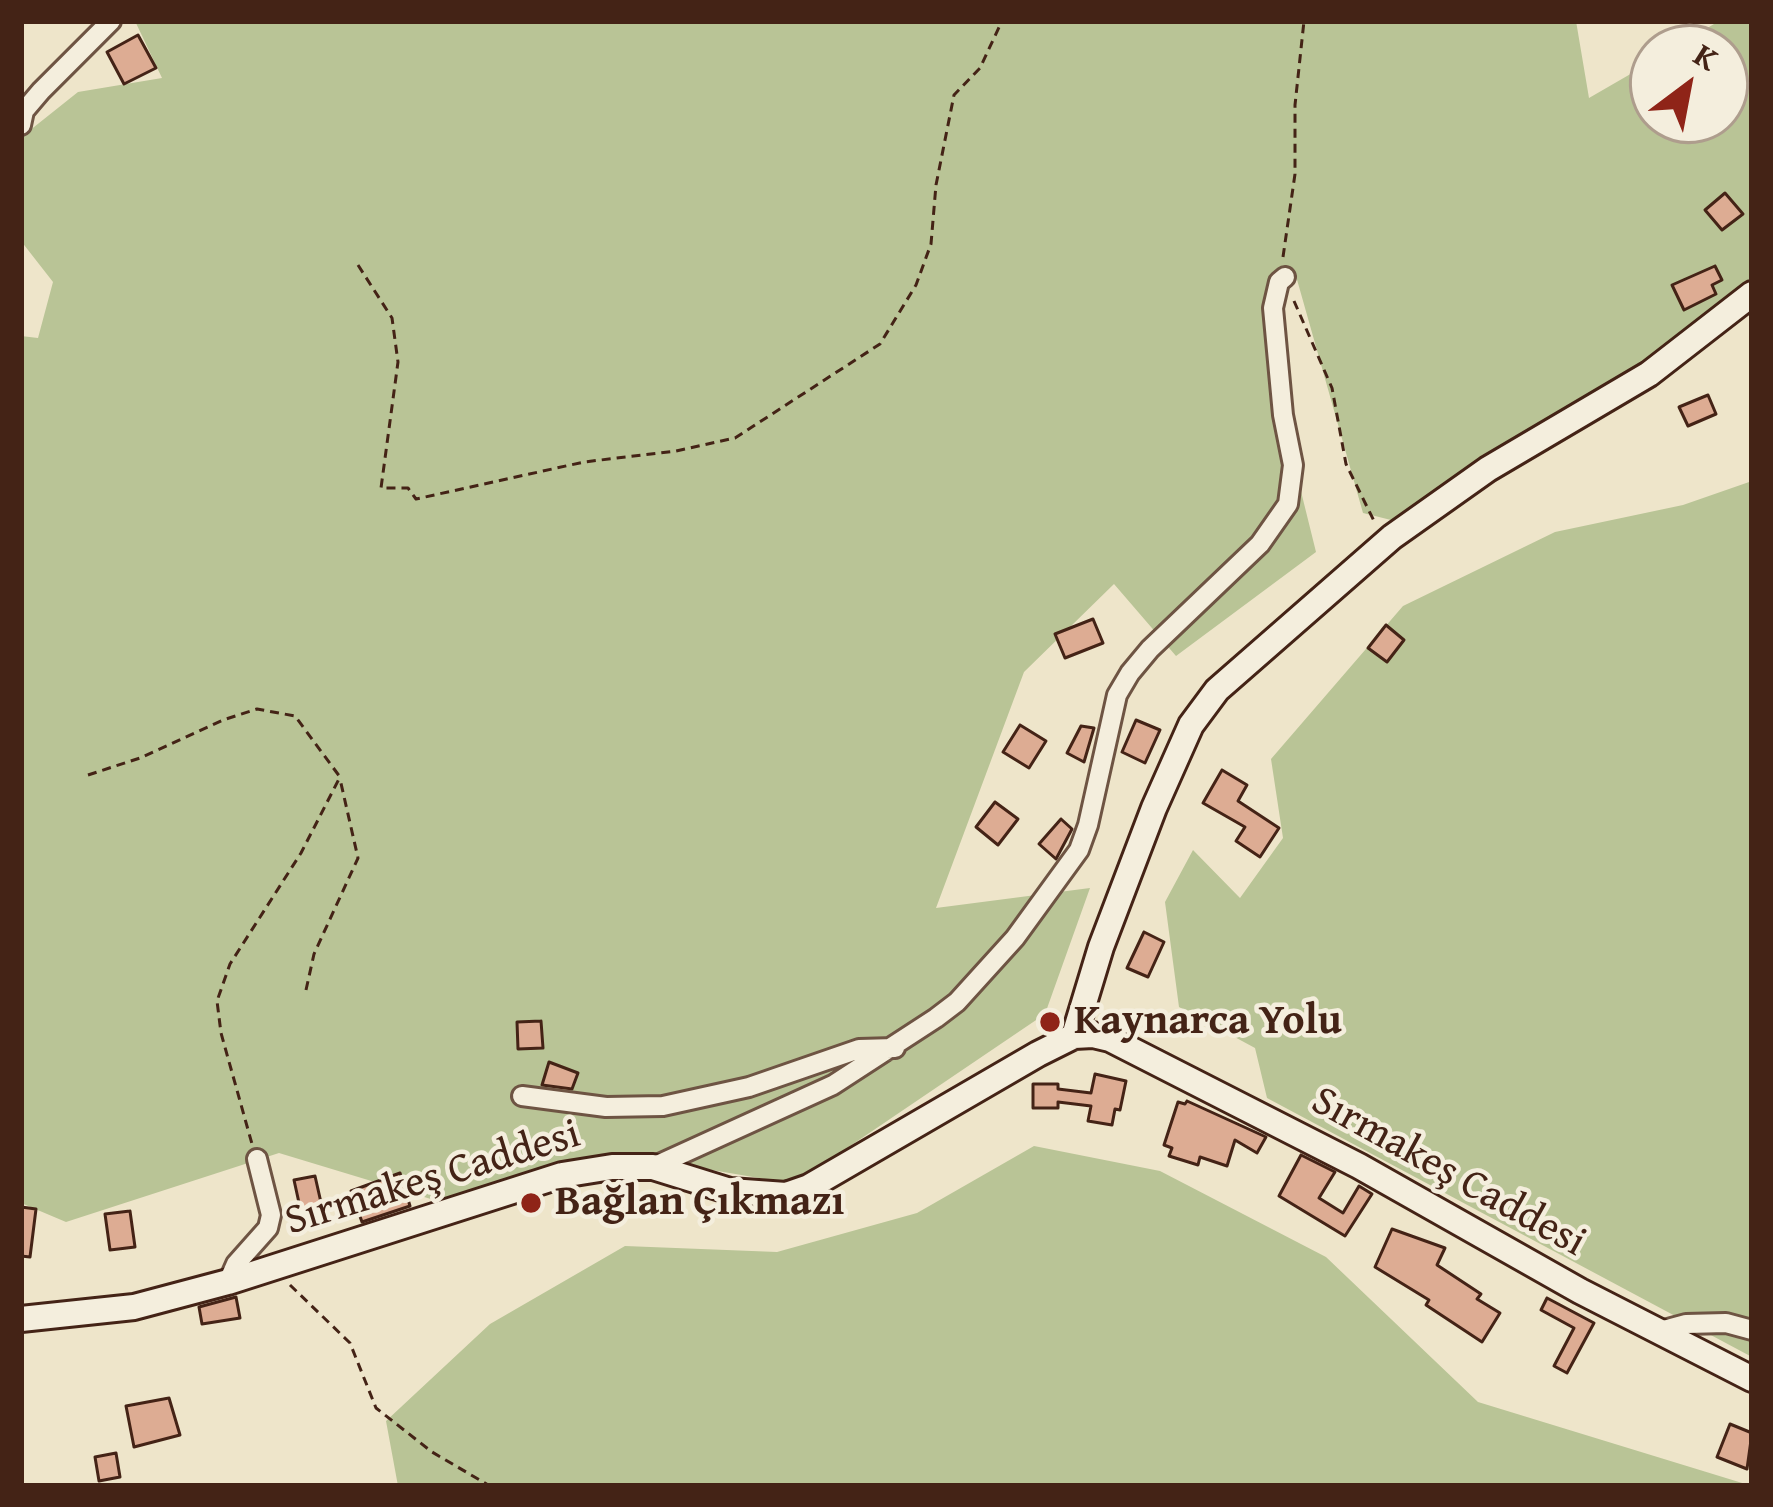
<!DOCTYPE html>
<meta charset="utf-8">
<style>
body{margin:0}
#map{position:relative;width:1773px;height:1507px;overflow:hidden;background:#eee5ca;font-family:"Gentium Book Plus",serif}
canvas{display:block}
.frame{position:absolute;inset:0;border:24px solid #442316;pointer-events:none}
.north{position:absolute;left:1629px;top:24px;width:120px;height:120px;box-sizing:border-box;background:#f4eedd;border:3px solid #ae9d8d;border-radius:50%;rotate:32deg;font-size:33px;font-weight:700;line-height:48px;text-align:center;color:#442316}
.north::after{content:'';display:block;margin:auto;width:42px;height:54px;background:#8f2418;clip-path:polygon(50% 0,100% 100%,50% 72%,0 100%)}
</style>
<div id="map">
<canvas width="1773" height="1507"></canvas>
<div class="frame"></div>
<div class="north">K</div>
</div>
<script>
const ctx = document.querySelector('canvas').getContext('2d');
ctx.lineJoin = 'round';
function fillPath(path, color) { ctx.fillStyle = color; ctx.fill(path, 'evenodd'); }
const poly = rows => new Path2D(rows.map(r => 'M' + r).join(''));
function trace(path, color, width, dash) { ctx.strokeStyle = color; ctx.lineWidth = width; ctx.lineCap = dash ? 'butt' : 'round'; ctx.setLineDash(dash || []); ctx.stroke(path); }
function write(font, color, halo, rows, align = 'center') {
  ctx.font = font + ' "Gentium Book Plus",serif'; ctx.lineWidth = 9; ctx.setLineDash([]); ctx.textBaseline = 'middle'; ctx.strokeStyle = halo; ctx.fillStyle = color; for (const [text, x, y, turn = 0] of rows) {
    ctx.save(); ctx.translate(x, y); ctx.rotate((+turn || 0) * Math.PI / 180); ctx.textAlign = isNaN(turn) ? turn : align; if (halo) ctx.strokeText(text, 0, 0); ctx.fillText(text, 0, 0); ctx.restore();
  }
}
fillPath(poly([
 [135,21,1576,21,1589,98,1653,61,1653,120,1725,120,1725,48,1674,48,1719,21,1752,21,1752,283,1630,377,1395,521,1363,513,1294,269,1266,350,1316,552,1176,656,1114,584,1024,672,936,908,1090,888,1045,1014,794,1184,618,1154,444,1203,279,1153,66,1222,21,1203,21,336,38,338,53,282,21,241,24,135,78,92,162,78],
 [1752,481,1752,1357,1267,1098,1255,1048,1179,1007,1165,902,1193,850,1240,898,1283,838,1271,759,1403,606,1555,532,1683,505],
 [1034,1146,1160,1171,1326,1257,1478,1402,1752,1486,398,1486,386,1421,490,1324,625,1246,777,1252,917,1213]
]), '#b9c496');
const building = poly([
 [138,35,156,68,124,84,107,52,138,35],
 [1725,193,1743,214,1722,230,1705,210,1725,193],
 [1715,266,1722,280,1712,285,1716,294,1684,310,1672,285,1715,266],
 [1708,395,1716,414,1688,426,1679,407,1708,395],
 [1093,619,1103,643,1065,658,1055,634,1093,619],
 [1386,625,1404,640,1387,662,1368,648,1386,625],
 [1136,720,1160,730,1145,763,1122,752,1136,720],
 [1020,725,1046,741,1029,768,1003,752,1020,725],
 [1081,726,1094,728,1084,762,1067,753,1081,726],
 [1222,770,1247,785,1238,801,1279,828,1260,857,1236,841,1245,827,1203,803,1222,770],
 [995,802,1018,819,998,845,976,827,995,802],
 [1061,819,1072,829,1056,859,1039,844,1061,819],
 [1144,932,1164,942,1148,977,1127,968,1144,932],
 [541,1021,543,1048,518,1049,517,1022,541,1021],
 [549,1062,578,1073,572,1089,542,1085,549,1062],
 [1095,1074,1126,1081,1120,1110,1115,1109,1112,1125,1088,1121,1091,1106,1058,1102,1058,1108,1033,1108,1033,1084,1058,1084,1058,1089,1091,1093,1095,1074],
 [1187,1101,1266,1137,1257,1153,1235,1140,1227,1166,1200,1157,1198,1165,1169,1156,1172,1148,1164,1145,1178,1102,1185,1104,1187,1101],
 [1301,1155,1335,1172,1319,1198,1343,1213,1359,1186,1372,1194,1345,1236,1279,1196,1301,1155],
 [400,1173,410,1206,362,1222,351,1191,400,1173],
 [315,1176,322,1207,301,1212,294,1180,315,1176],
 [21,1207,36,1209,30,1257,21,1256,21,1207],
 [130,1211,135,1247,110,1250,105,1214,130,1211],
 [1392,1229,1445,1248,1437,1265,1481,1294,1477,1299,1500,1313,1482,1342,1426,1305,1429,1300,1375,1267,1392,1229],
 [236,1297,240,1318,202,1324,199,1307,236,1297],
 [1547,1298,1594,1323,1567,1373,1554,1366,1574,1328,1541,1310,1547,1298],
 [169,1398,180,1435,134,1447,126,1406,169,1398],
 [1730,1424,1752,1433,1747,1469,1717,1457,1730,1424],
 [116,1453,120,1477,99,1481,95,1457,116,1453]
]);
fillPath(building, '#ddac93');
trace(building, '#442316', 3);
const street = poly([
 [21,125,24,111,41,91,111,21],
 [522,1096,606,1107,663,1106,749,1087,859,1049,895,1048],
 [653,1167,833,1085,936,1018,957,1002,1015,938,1079,850,1088,825,1117,695,1130,673,1150,649,1260,544,1288,504,1293,465,1283,415,1273,308,1279,282,1285,277],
 [228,1282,236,1264,268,1228,271,1215,257,1159],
 [1660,1331,1686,1324,1726,1323,1752,1330]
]);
const secondary = poly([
 [1074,1036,1101,947,1154,808,1191,725,1217,690,1392,537,1488,469,1649,374,1752,294],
 [21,1319,134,1307,228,1282,562,1175,612,1167,653,1167,730,1191,786,1195,809,1187,1038,1054,1074,1036,1093,1035,1110,1039,1359,1166,1580,1291,1752,1379]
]);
trace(street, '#6e5443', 24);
trace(secondary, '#442316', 30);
trace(poly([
 [1283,257,1295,174,1295,105,1304,21],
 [358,265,392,318,398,362,381,488,408,488,416,499,584,462,676,451,735,438,880,344,916,285,931,244,936,185,954,95,980,68,1002,21],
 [1294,301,1332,388,1346,464,1374,521],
 [88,775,140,758,223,720,257,709,295,716,340,777,301,853,230,964,217,1001,221,1033,252,1144],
 [306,990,314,954,358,858,340,779],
 [290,1285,350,1343,376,1408,432,1452,490,1486]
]), '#442316', 3, [9, 6]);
trace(street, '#f4eedd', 18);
trace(secondary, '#f4eedd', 24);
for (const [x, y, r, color] of [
 [1050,1022,12,"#8f2418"],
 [531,1203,12,"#8f2418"]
]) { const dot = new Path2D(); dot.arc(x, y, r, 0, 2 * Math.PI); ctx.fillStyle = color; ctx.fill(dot); trace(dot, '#f4eedd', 4.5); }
write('bold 42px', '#442316', '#f4eedd', [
 ["Kaynarca Yolu",1074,1022],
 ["Bağlan Çıkmazı",555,1203]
], 'left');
write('42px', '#442316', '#f4eedd', [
 ["Sırmakeş Caddesi",1448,1173,29],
 ["Sırmakeş Caddesi",433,1179,-17]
]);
</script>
